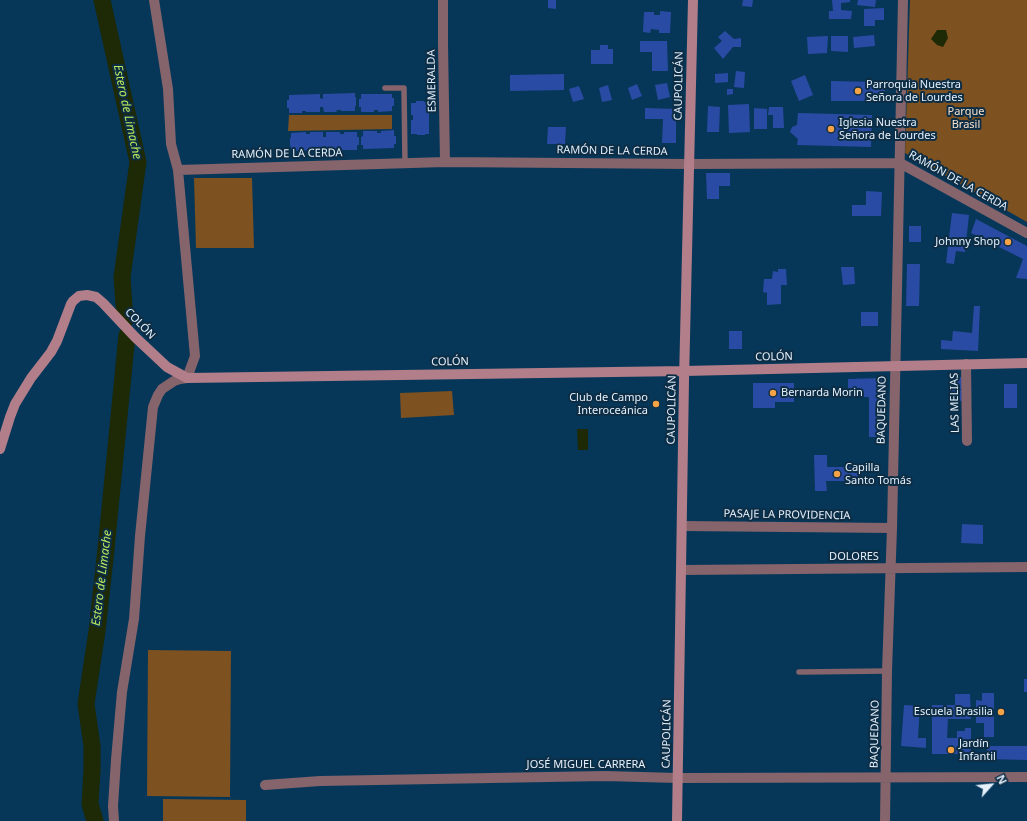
<!DOCTYPE html>
<meta charset="utf-8">
<style>
body{margin:0}
#map{position:relative;width:1027px;height:821px;overflow:hidden;background:#063759;font-family:"Noto Sans",sans-serif}
canvas{display:block}
.north{position:absolute;left:971px;top:765px;width:40px;height:40px;-webkit-text-stroke:3px #0d2d45;paint-order:stroke;rotate:63deg;font-size:11px;font-weight:700;line-height:16px;text-align:center;color:#e5f0fb}
.north::after{content:'';display:block;margin:auto;width:14px;height:18px;background:#e5f0fb;clip-path:polygon(50% 0,100% 100%,50% 72%,0 100%)}
</style>
<div id="map">
<canvas width="1027" height="821"></canvas>
<div class="north">N</div>
</div>
<script>
const ctx = document.querySelector('canvas').getContext('2d');
ctx.lineJoin = 'round';
function fillPath(path, color) { ctx.fillStyle = color; ctx.fill(path, 'evenodd'); }
const poly = rows => new Path2D(rows.map(r => 'M' + r).join(''));
function trace(path, color, width, dash) { ctx.strokeStyle = color; ctx.lineWidth = width; ctx.lineCap = dash ? 'butt' : 'round'; ctx.setLineDash(dash || []); ctx.stroke(path); }
function write(font, color, halo, rows, align = 'center') {
  ctx.font = font + ' "Noto Sans",sans-serif'; ctx.lineWidth = 4; ctx.setLineDash([]); ctx.textBaseline = 'middle'; ctx.strokeStyle = halo; ctx.fillStyle = color; for (const [text, x, y, turn = 0] of rows) {
    ctx.save(); ctx.translate(x, y); ctx.rotate((+turn || 0) * Math.PI / 180); ctx.textAlign = isNaN(turn) ? turn : align; if (halo) ctx.strokeText(text, 0, 0); ctx.fillText(text, 0, 0); ctx.restore();
  }
}
fillPath(poly([
 [910,0,1027,0,1027,222,905,153],
 [289,115,392,115,392,129,288,131],
 [194,178,252,178,254,248,196,248],
 [452,391,454,415,401,418,400,393],
 [148,650,231,651,230,797,147,796],
 [163,799,246,800,246,821,163,821]
]), '#7d5120');
fillPath(poly([
 [937,30,946,30,948,38,943,47,937,45,931,39],
 [577,429,588,429,588,450,578,450]
]), '#1e2905');
trace(poly([
 [102,0,138,162,122,277,125,320],
 [95,821,90,804,92,770,92,746,86,704,97,631,106,549,127,335]
]), '#1e2905', 17);
fillPath(poly([
 [548,0,556,0,556,9,548,8],
 [743,0,753,0,752,7,742,6],
 [832,0,850,0,850,2,841,3,841,10,852,11,851,19,829,19,829,11,833,11],
 [858,0,876,0,875,7,857,5],
 [884,8,884,20,875,20,875,26,864,26,864,9],
 [660,11,671,12,670,33,659,33,659,30,651,29,650,33,643,32,644,12,654,12,654,15,660,15],
 [725,31,734,39,741,38,741,47,733,47,723,59,714,48,722,41,718,37],
 [874,35,875,46,854,48,853,37],
 [828,36,827,53,808,54,807,37],
 [831,36,848,36,848,52,831,51],
 [640,41,667,41,668,71,652,71,652,52,640,52],
 [600,45,608,45,608,49,613,49,613,64,591,64,591,50,600,50],
 [736,71,745,72,744,88,734,87],
 [728,73,728,82,715,83,715,74],
 [564,74,564,90,510,91,510,75],
 [805,75,813,95,799,101,791,81],
 [831,81,876,82,876,86,885,87,885,95,877,95,877,101,831,101],
 [667,83,670,97,658,100,655,85],
 [637,84,642,96,632,100,628,88],
 [608,85,612,100,602,102,599,88],
 [579,86,584,99,573,102,569,89],
 [727,89,733,89,733,94,727,95],
 [355,93,355,97,356,97,356,106,355,106,355,111,341,111,341,110,336,110,337,112,324,112,323,107,320,107,320,112,306,112,306,111,302,111,302,113,289,113,289,108,287,108,287,100,289,100,289,95,320,94,320,98,323,99,323,94],
 [361,94,392,94,392,98,394,98,394,106,392,106,392,111,378,112,378,110,374,110,374,112,361,112,361,107,359,107,359,99,361,99],
 [416,101,424,101,424,102,429,102,429,134,425,134,425,135,417,135,417,134,411,134,411,120,413,120,413,115,411,115,411,103,416,103],
 [749,104,750,132,729,133,728,105],
 [708,106,720,107,719,132,707,132],
 [769,107,783,107,784,128,773,128,773,115,768,115],
 [645,108,676,109,676,143,662,143,663,119,645,119],
 [754,108,767,109,767,129,754,129],
 [798,113,872,115,871,147,797,145,798,139,790,132,792,127,797,125],
 [548,127,566,127,565,144,547,144],
 [394,130,394,136,396,136,396,144,394,144,394,148,363,149,363,145,361,145,361,137,363,136,363,131,377,131,377,133,381,133,381,131],
 [306,132,306,134,310,134,310,132,323,132,323,137,326,137,326,132,340,132,340,134,344,134,344,132,357,132,357,137,359,137,359,145,357,145,357,150,326,150,326,146,323,146,323,150,291,151,291,147,290,146,290,138,291,138,291,133],
 [706,173,730,173,730,186,719,186,719,199,707,199],
 [866,191,882,192,881,216,852,216,852,205,866,205],
 [952,213,969,215,965,252,956,251,954,264,946,263],
 [976,219,1027,246,1027,279,1016,278,1023,259,971,233],
 [909,226,921,226,921,242,909,242],
 [907,264,920,264,919,306,906,306],
 [841,267,854,267,855,284,843,285],
 [778,269,786,269,787,285,781,285,781,304,767,305,767,293,763,292,764,279,772,279,773,271,778,272],
 [974,306,980,306,978,351,941,349,941,340,952,341,953,331,972,333],
 [861,312,878,312,878,326,861,326],
 [729,331,742,331,742,349,729,349],
 [950,377,963,377,963,389,950,389],
 [882,378,880,437,869,437,869,397,848,397,848,379],
 [753,383,794,383,794,402,775,402,775,408,753,408],
 [1004,384,1017,384,1017,408,1004,408],
 [950,389,963,390,962,401,950,400],
 [814,455,827,455,827,467,859,467,859,481,826,481,827,491,815,491],
 [962,524,983,525,983,544,961,543],
 [1024,679,1027,679,1027,692,1024,692],
 [982,693,994,693,994,737,984,737,984,723,976,723,976,700,982,701],
 [955,694,970,694,971,719,948,719,947,738,957,738,957,731,965,731,965,728,971,728,971,754,932,754,932,705,955,705],
 [904,705,920,706,918,738,926,738,926,748,901,746],
 [987,746,1027,746,1027,760,987,759]
]), '#2a4ba3');
trace(poly([
 [385,88,404,88,405,163],
 [799,672,887,671]
]), '#85646b', 5.5);
trace(poly([
 [443,0,443,44,445,162],
 [178,170,445,162,689,164,900,163,1027,233],
 [966,364,967,441],
 [682,526,892,528],
 [682,570,1027,567],
 [265,785,320,781,605,776,678,778,1027,777],
 [114,821,113,806,116,760,122,692,134,619,140,536,153,407,158,395,162,389,174,381,180,379,187,378,195,356,178,170,171,144,168,89,154,0],
 [885,821,887,671,892,528,903,0]
]), '#85646b', 10);
trace(poly([
 [0,449,10,417,15,404,31,378,51,352,57,341,71,304,73,301,79,296,87,295,96,297,103,303,135,337,167,367,187,378,685,371,1027,363],
 [677,821,684,380,693,0]
]), '#b27e89', 10);
for (const [x, y, r, color] of [
 [858,91,4,"#f6a246"],
 [831,129,4,"#f6a246"],
 [1008,242,4,"#f6a246"],
 [773,393,4,"#f6a246"],
 [656,404,4,"#f6a246"],
 [837,474,4,"#f6a246"],
 [1001,712,4,"#f6a246"],
 [951,750,4,"#f6a246"]
]) { const dot = new Path2D(); dot.arc(x, y, r, 0, 2 * Math.PI); ctx.fillStyle = color; ctx.fill(dot); trace(dot, '#0d2d45', 1.5); }
write('11px', '#e5f0fb', '#0d2d45', [
 ["ESMERALDA",432,81,-91],
 ["CAUPOLICÁN",679,86,-89],
 ["RAMÓN DE LA CERDA",612,151,1],
 ["RAMÓN DE LA CERDA",287,154,-1],
 ["RAMÓN DE LA CERDA",958,181,29],
 ["COLÓN",140,324,46],
 ["COLÓN",774,357,-1],
 ["COLÓN",450,362,-1],
 ["LAS MELIAS",955,403,-91],
 ["CAUPOLICÁN",672,410,-89],
 ["BAQUEDANO",882,410,-89],
 ["PASAJE LA PROVIDENCIA",787,515,1],
 ["DOLORES",854,557],
 ["CAUPOLICÁN",667,734,-89],
 ["BAQUEDANO",875,734,-89],
 ["JOSÉ MIGUEL CARRERA",586,765]
]);
write('11px', '#e5f0fb', '#0d2d45', [
 ["Parroquia Nuestra",866,85],
 ["Señora de Lourdes",866,98],
 ["Iglesia Nuestra",839,123],
 ["Señora de Lourdes",839,136],
 ["Johnny Shop",1000,242,"right"],
 ["Bernarda Morin",781,393],
 ["Club de Campo",648,398,"right"],
 ["Interoceánica",648,411,"right"],
 ["Capilla",845,468],
 ["Santo Tomás",845,481],
 ["Escuela Brasilia",993,712,"right"],
 ["Jardín",959,744],
 ["Infantil",959,757]
], 'left');
write('11px', '#f5e0cc', '#0d2d45', [
 ["Parque",966,112],
 ["Brasil",966,125]
]);
write('italic 12px', '#bcea5b', '#0d2d45', [
 ["Estero de Limache",127,112,78],
 ["Estero de Limache",102,578,-83]
]);
</script>
